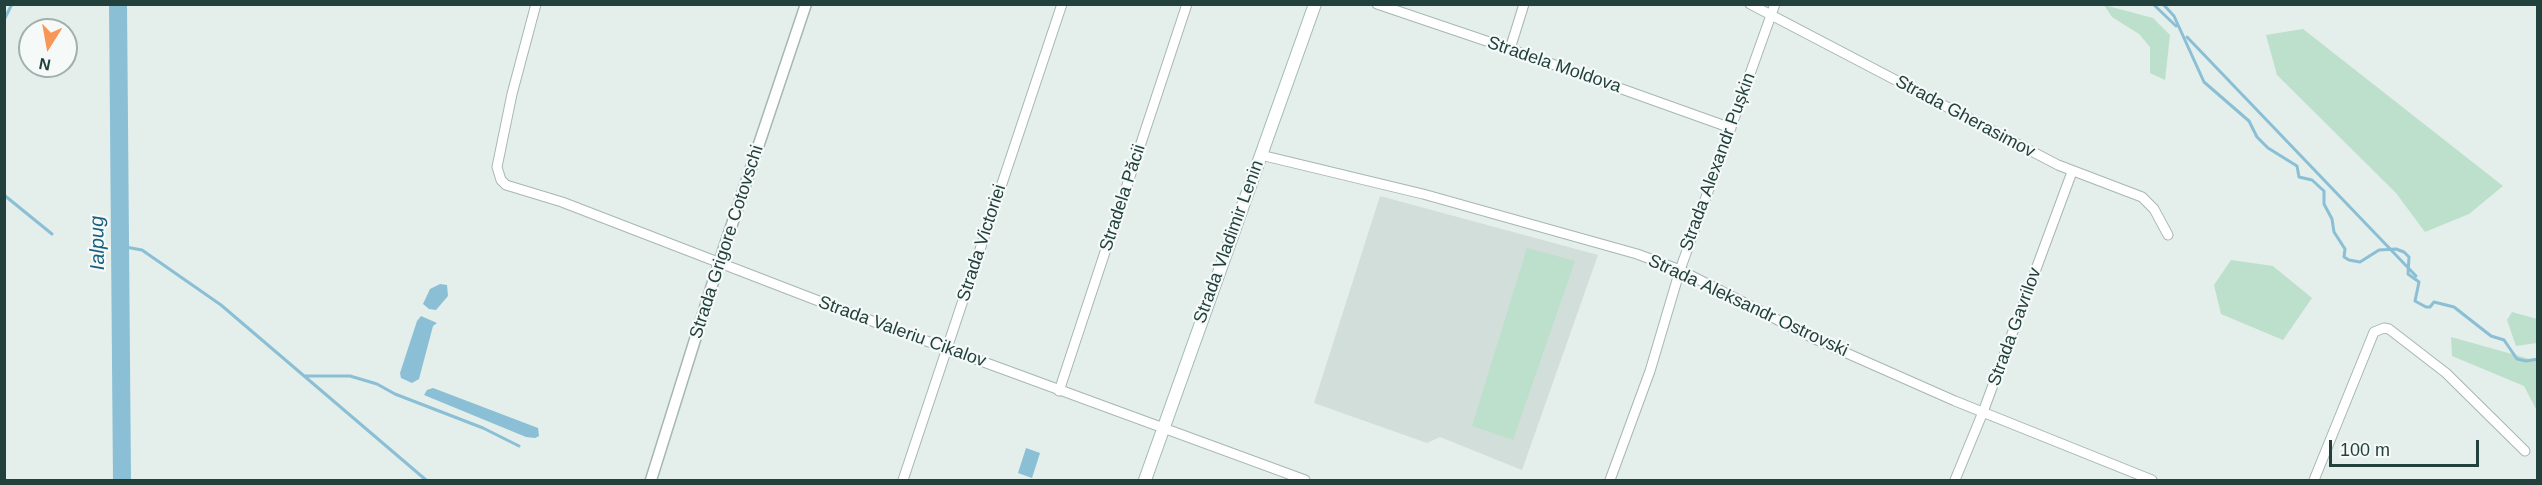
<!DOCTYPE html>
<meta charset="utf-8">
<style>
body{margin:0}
#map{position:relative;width:2542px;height:485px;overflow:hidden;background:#e4eeeb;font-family:Arial,sans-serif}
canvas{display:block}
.frame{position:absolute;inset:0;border:6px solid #22413d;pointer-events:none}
.north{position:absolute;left:18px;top:18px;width:60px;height:60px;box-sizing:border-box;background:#f5faf8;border:2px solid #a1b0ad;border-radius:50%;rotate:191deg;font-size:16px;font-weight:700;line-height:24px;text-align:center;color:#22413d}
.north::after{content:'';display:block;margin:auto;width:21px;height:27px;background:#f89658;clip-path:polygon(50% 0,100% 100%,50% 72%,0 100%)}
.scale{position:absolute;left:2329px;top:440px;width:150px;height:27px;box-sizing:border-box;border:3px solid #22413d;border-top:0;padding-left:8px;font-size:18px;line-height:21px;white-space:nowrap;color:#22413d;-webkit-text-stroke:4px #f5faf8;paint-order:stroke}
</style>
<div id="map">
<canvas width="2542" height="485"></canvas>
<div class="frame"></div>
<div class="north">N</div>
<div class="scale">100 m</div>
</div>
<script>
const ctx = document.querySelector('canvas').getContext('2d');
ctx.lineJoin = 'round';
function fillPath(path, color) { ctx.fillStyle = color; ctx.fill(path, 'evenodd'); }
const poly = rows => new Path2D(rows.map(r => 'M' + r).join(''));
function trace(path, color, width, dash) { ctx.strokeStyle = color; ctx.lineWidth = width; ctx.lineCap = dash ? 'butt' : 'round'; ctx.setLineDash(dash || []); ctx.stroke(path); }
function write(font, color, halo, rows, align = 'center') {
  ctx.font = font + ' Arial,sans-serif'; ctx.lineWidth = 4.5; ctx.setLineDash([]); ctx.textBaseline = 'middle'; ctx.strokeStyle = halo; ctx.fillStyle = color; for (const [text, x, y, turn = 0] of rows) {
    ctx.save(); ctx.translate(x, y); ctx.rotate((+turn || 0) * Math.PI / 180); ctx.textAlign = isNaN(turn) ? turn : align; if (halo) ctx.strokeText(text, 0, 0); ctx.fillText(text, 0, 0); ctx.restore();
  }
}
fillPath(poly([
 [1380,196,1598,255,1522,470,1440,437,1427,443,1314,403]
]), '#d2deda');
fillPath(poly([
 [2104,5,2153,18,2170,35,2165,80,2150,73,2150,47,2139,34,2112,17],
 [2303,29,2503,186,2469,214,2425,232,2396,193,2277,75,2266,35],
 [1527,248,1575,261,1513,440,1472,426],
 [2231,260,2273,266,2312,298,2283,340,2221,314,2214,285],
 [2512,312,2537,319,2537,343,2516,346,2507,320],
 [2451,337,2537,361,2537,411,2524,386,2452,356]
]), '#bce0cb');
fillPath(poly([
 [440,284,447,285,448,296,436,310,429,309,423,304,430,289],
 [421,316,437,323,433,326,419,379,412,383,401,378,400,373,417,321],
 [433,388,538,428,539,436,535,438,526,437,424,395,427,390],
 [1026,448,1040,453,1032,478,1018,473]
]), '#8abfd5');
trace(poly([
 [2153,4,2176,26],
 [2163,4,2174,16,2204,82,2249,121,2257,137,2268,148,2297,166,2299,177,2312,180,2324,191,2324,204,2332,219,2334,232,2345,249,2344,257,2349,260,2360,262,2379,250,2396,249,2404,252,2409,257,2408,274,2419,282,2415,301,2426,307,2430,307,2434,302,2454,307,2491,336,2504,340,2517,359,2526,361,2538,359],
 [4,20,12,4],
 [2187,37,2416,276],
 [4,195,52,234],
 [120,246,142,250,221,305,426,480],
 [304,376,350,376,377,384,395,394,483,428,519,446]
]), '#8abfd5', 3);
trace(poly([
 [118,4,122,480]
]), '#8abfd5', 18);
const minor = poly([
 [536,4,512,94,497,167,501,180,506,185,562,202,842,310,1305,480],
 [1377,4,1510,49,1731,128],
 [1750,4,2058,165,2142,197,2154,209,2168,235],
 [1510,49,1524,4],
 [1261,155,1423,194,1637,254,1680,270,1817,340,1955,401,2152,480],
 [1059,391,1187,4],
 [903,480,1062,4],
 [1610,480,1650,371,1680,270,1775,4],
 [1955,480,1983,412,2072,172],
 [2314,480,2372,337,2374,332,2384,328,2389,329,2446,373,2525,451]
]);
const tertiary = poly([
 [651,480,719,263,806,4]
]);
const secondary = poly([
 [1145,480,1315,4]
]);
trace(minor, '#a6b7b3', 11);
trace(tertiary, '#a6b7b3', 13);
trace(secondary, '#a2bab5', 14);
trace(minor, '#fff', 9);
trace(tertiary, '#fff', 10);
trace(secondary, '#fff', 12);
write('18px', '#22413d', '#f5faf8', [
 ["Stradela Moldova",1554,65,19],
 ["Strada Gherasimov",1965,117,28],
 ["Strada Alexandr Pușkin",1718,162,-70],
 ["Stradela Păcii",1123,198,-72],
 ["Strada Grigore Cotovschi",727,242,-72],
 ["Strada Vladimir Lenin",1229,242,-70],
 ["Strada Victoriei",982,243,-72],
 ["Strada Aleksandr Ostrovski",1748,306,25],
 ["Strada Gavrilov",2015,327,-70],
 ["Strada Valeriu Cikalov",902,332,20]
]);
write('italic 20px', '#196080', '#f5faf8', [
 ["Ialpug",98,243,-91]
]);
</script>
